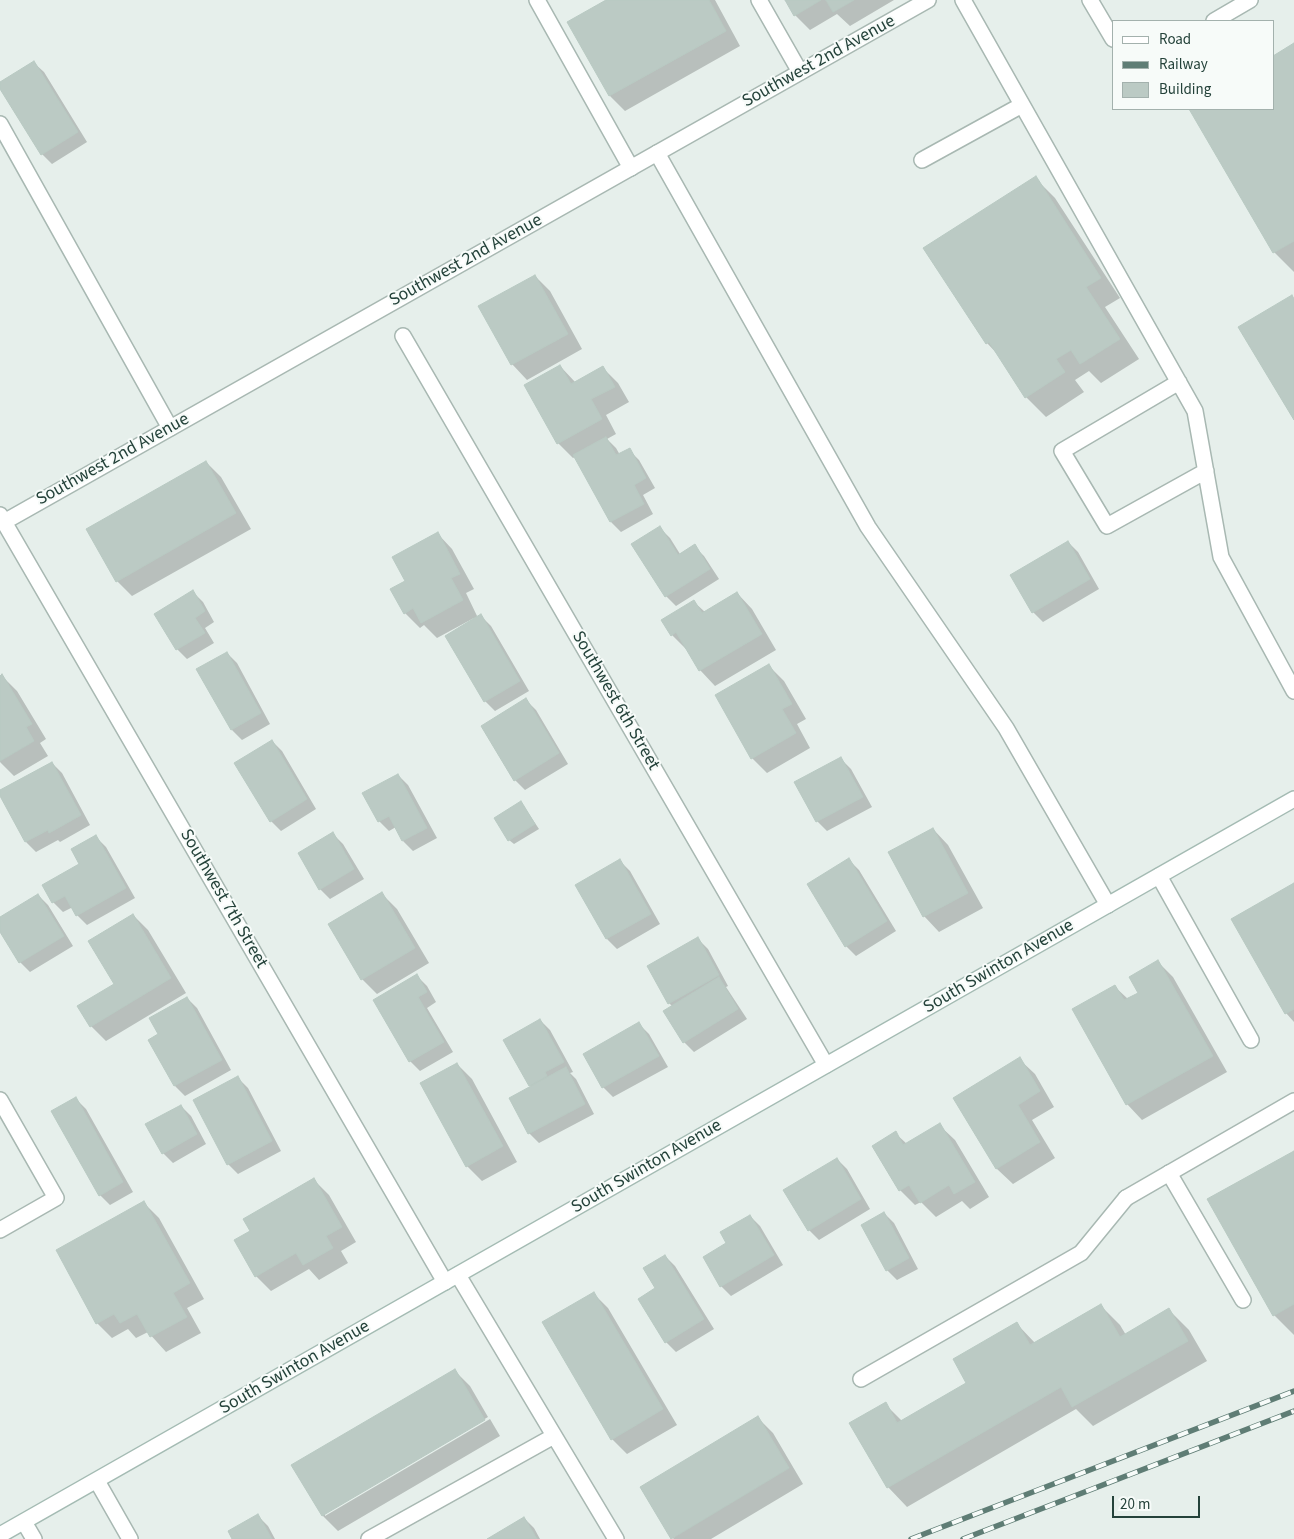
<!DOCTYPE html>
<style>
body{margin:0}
#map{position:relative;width:1294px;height:1539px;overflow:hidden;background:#e6efeb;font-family:"Source Sans 3",sans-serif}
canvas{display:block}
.legend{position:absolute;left:1112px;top:20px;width:162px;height:90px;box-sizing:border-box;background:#f7fbf9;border:1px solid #a3b1ad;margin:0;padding:6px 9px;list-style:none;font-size:15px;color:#24423a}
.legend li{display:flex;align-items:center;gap:10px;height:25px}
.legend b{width:25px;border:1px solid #a3b1ad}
.scale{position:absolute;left:1112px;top:1496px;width:88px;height:22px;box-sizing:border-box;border:2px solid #24423a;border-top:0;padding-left:6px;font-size:15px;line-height:18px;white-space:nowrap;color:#24423a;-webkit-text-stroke:4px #f7fbf9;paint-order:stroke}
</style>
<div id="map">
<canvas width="1294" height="1539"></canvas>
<ul class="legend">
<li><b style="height:6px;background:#fff"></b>Road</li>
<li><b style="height:6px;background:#5f7d75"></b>Railway</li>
<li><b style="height:14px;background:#bbcac4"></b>Building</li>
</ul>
<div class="scale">20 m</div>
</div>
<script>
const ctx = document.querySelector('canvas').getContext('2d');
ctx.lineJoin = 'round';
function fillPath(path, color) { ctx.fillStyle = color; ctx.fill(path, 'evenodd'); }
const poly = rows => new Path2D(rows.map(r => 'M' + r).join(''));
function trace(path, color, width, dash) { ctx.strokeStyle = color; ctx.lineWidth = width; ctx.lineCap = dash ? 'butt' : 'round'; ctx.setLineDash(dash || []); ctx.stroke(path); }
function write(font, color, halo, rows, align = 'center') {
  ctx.font = font + ' "Source Sans 3",sans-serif'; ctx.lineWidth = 4; ctx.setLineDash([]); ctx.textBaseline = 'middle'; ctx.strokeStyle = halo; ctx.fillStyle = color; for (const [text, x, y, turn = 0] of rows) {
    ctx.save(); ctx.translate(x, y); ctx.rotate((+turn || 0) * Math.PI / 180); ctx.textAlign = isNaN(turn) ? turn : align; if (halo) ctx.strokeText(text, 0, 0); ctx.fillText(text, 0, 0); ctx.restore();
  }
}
fillPath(poly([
 [609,0,715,0,740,46,625,111,610,96,569,22],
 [786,0,894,0,850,26,837,14,810,30,795,15],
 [1294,45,1294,272,1274,252,1190,109,1273,109,1273,57],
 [34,63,44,72,87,142,52,164,42,154,0,86,0,84],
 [1035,178,1055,198,1120,298,1105,307,1139,359,1101,383,1089,371,1075,380,1084,392,1046,417,1026,397,1001,358,987,343],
 [535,276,550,291,582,349,527,380,512,364,480,306],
 [560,366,576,383,603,368,618,383,629,402,606,415,616,434,607,439,616,448,620,455,629,450,639,460,655,488,643,495,653,514,621,532,611,522,575,457,573,458,558,443],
 [206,462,221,477,251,529,132,596,117,581],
 [660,528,670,538,680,554,694,546,704,556,719,579,676,606,666,596],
 [437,533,452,549,474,589,466,593,478,618,481,616,491,626,529,691,495,711,485,701,474,618,437,638,424,625,420,628,405,613,407,581],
 [1068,542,1078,552,1099,589,1043,622,1033,612],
 [193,592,203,602,214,622,205,628,214,643,187,659,177,649],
 [737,593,752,609,776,650,715,686,700,670,688,649,687,650,672,635,694,602,705,612],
 [227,653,237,663,270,724,242,740,232,730,198,669],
 [769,666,784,681,806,719,797,724,810,748,767,773,752,758],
 [2,676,17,691,46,739,40,743,48,756,14,776,0,762,0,677],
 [526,700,536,710,568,764,525,790,515,780],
 [272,741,282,751,316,809,281,831,271,821],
 [841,759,851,769,872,807,827,831,817,821],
 [52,763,62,773,90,825,60,842,58,840,36,852,26,842,0,792],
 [398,775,408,785,437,838,413,851,403,841,396,827,389,831,379,821],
 [521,802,539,829,514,844,509,840],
 [933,829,948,845,983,908,939,932,924,916,890,853],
 [333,834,343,844,364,879,330,899,320,889],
 [96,837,106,847,135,898,87,925,77,915,73,907,63,912,53,902,44,885,81,865],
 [849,860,859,870,896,931,856,956,846,946],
 [620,861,630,871,660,924,617,949,607,939,576,885],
 [1294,885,1294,1022,1286,1013],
 [382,894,397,909,429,963,377,994,362,979,330,925],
 [38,895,48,905,73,946,30,972,20,962,0,930,0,918],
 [133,915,148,930,186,993,106,1041,91,1026,116,984],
 [698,939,708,949,728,986,726,987,747,1019,694,1052,684,1042,673,1007,669,1003],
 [1158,962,1173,977,1227,1072,1142,1120,1127,1104,1114,986,1128,999,1139,993],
 [417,976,427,986,436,1002,427,1008,453,1052,420,1071,410,1061,375,1000],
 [187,998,197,1008,231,1070,185,1096,175,1086,149,1040,159,1035],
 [540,1020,550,1030,573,1072,570,1073,576,1079,594,1114,539,1143,529,1133,511,1098,531,1087,504,1040],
 [639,1024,649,1034,668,1067,613,1097,603,1087],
 [1019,1059,1035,1074,1054,1107,1032,1120,1055,1158,1013,1184,997,1169,955,1098],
 [457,1064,472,1079,517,1162,482,1181,467,1166],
 [238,1078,248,1088,281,1151,238,1174,228,1164],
 [76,1099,86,1109,133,1192,110,1205,100,1195],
 [181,1106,191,1116,206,1144,173,1163,163,1153],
 [939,1125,955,1140,989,1197,970,1209,962,1201,936,1217,921,1202,915,1205,900,1190,895,1133,907,1144],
 [1294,1152,1294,1335,1274,1315],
 [837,1159,847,1169,870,1209,819,1240,809,1230],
 [314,1180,329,1195,356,1242,341,1251,348,1263,319,1280,309,1269,271,1291,256,1276,252,1232],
 [144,1203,159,1218,204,1299,187,1308,201,1333,166,1352,148,1332,136,1338,128,1329,112,1338,97,1323],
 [884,1213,894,1223,918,1269,897,1280,887,1270],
 [750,1216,760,1226,783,1265,731,1296,721,1286,728,1243],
 [665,1256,675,1266,714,1329,676,1352,666,1342,639,1299,657,1288],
 [593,1293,608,1308,677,1425,627,1454,612,1439],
 [1100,1305,1120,1325,1126,1335,1169,1310,1189,1330,1207,1361,1093,1426,1076,1409,907,1507,888,1487,885,1404,902,1421,968,1383,1017,1324,1035,1343],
 [455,1371,470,1386,488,1417,325,1513,325,1516,490,1419,500,1436,338,1531,323,1516,293,1466],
 [758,1418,773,1433,803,1484,711,1539,673,1539],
 [258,1516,268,1526,275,1539,234,1539],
 [524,1518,534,1528,540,1539,490,1539]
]), '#0003');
const building = poly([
 [606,0,709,0,726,31,609,96,567,22,606,0],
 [785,0,821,0,794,16,785,0],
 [826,0,854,0,833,12,826,0],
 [1294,43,1294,241,1273,253,1189,109,1273,109,1273,56,1294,43],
 [34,61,78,132,41,155,0,89,0,82,34,61],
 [1036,176,1101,278,1086,287,1120,339,1080,364,1071,350,1056,359,1065,372,1025,398,989,342,986,344,923,248,1036,176],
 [535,275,568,334,511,365,478,306,535,275],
 [1292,295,1294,299,1294,420,1238,327,1292,295],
 [560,365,571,384,603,366,615,387,591,399,602,419,557,444,524,385,560,365],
 [606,437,616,455,630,448,646,478,634,485,644,504,610,522,573,455,606,437],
 [206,461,236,513,116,582,86,529,206,461],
 [660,526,678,555,695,544,710,569,665,597,631,544,660,526],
 [438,532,460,574,451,578,463,600,421,623,413,608,404,614,390,589,405,581,392,557,438,532],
 [1068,541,1090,579,1032,613,1010,575,1068,541],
 [193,590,205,611,195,618,205,633,176,650,154,614,193,590],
 [737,592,762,634,699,671,676,632,671,636,661,620,694,600,702,613,737,592],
 [481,614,520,681,484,702,445,636,481,614],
 [227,652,261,713,231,730,196,669,227,652],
 [769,664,792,704,782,709,796,733,751,759,715,695,769,664],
 [2,674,32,724,26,727,34,741,0,761,0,676,2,674],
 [526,698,559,753,514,781,481,726,526,698],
 [272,740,307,799,270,822,234,763,272,740],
 [841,757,863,797,816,822,794,782,841,757],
 [52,762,81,815,49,833,48,830,25,842,0,796,0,790,52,762],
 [398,774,427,828,402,841,389,816,378,822,362,793,398,774],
 [521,801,535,824,508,841,494,818,521,801],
 [933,828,968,893,923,917,888,852,933,828],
 [333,832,354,869,319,890,298,853,333,832],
 [96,835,126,888,76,916,65,896,52,903,42,885,79,864,71,849,96,835],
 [849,858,887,921,845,947,807,884,849,858],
 [620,859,651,914,606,939,575,885,620,859],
 [1294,883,1294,1009,1285,1014,1231,919,1294,883],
 [382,892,415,948,361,980,328,924,382,892],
 [38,894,64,936,19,963,0,932,0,917,38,894],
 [133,914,171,978,90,1027,77,1006,114,984,88,941,133,914],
 [698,937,719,975,668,1004,647,966,698,937],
 [1158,960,1213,1056,1126,1105,1072,1009,1115,985,1124,1000,1138,993,1129,977,1158,960],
 [417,974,427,992,418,997,444,1042,409,1062,373,1000,417,974],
 [719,977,738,1009,683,1043,663,1011,719,977],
 [187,997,222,1060,174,1086,148,1040,158,1034,149,1018,187,997],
 [540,1019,564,1062,545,1072,547,1076,529,1086,503,1040,540,1019],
 [639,1022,659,1056,602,1088,583,1054,639,1022],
 [1020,1057,1040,1091,1018,1105,1040,1142,996,1169,953,1098,1020,1057],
 [457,1063,503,1146,466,1167,420,1083,457,1063],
 [566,1067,585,1104,528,1134,509,1098,566,1067],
 [238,1076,272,1141,227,1165,193,1100,238,1076],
 [76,1097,123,1182,99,1196,51,1111,76,1097],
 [181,1105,197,1134,162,1154,145,1124,181,1105],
 [940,1123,975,1182,954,1194,949,1185,920,1203,909,1185,899,1191,872,1146,896,1131,903,1145,940,1123],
 [1294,1151,1294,1304,1273,1316,1207,1199,1294,1151],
 [837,1158,861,1199,808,1231,783,1190,837,1158],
 [314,1178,342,1227,326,1236,333,1248,303,1265,296,1253,255,1277,234,1240,250,1231,243,1219,314,1178],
 [144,1201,190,1283,173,1293,187,1317,150,1337,137,1314,120,1323,114,1314,96,1324,56,1250,144,1201],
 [884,1212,909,1258,886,1271,861,1225,884,1212],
 [750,1215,774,1255,720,1287,703,1257,726,1243,720,1232,750,1215],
 [665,1255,704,1319,665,1343,638,1299,655,1288,643,1268,665,1255],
 [594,1292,663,1409,611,1440,542,1322,594,1292],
 [1101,1304,1120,1337,1169,1308,1188,1341,1072,1407,1061,1387,887,1488,849,1423,886,1402,897,1423,966,1383,953,1359,1017,1322,1030,1345,1101,1304],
 [455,1369,485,1420,322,1516,291,1465,455,1369],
 [758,1416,789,1468,671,1539,640,1487,758,1416],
 [258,1514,272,1539,232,1539,228,1531,258,1514],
 [524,1517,537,1539,487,1539,524,1517]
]);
fillPath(building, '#bbcac4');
trace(building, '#b8c9c2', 1);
const lane = poly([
 [537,0,631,168],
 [759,0,800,72],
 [963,0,1195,411,1221,557,1294,691],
 [1090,0,1113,39],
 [1214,21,1250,0],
 [0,124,170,428],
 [657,153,868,527,1006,728,1108,905],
 [922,160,1022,105],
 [1179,382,1062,451,1107,526,1206,471],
 [1159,876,1251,1040],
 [0,1100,56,1198,0,1230],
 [1169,1173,1243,1300],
 [458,1275,616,1539],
 [861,1379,1081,1253,1126,1198],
 [97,1481,130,1539],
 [24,1522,34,1539],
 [369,1539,554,1436]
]);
const street = poly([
 [403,336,826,1065],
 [0,515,445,1282],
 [4,522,928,0],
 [1126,1198,1294,1101]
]);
const secondary = poly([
 [0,1535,1294,799]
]);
trace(lane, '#a8b8b2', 18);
trace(street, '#a8b8b2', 18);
trace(secondary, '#a4bbb3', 18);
trace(lane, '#fff', 15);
trace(street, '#fff', 15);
trace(secondary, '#fff', 15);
const rail = poly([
 [911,1539,1294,1391],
 [963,1539,1294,1411]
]);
trace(rail, '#5f7d75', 5.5);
trace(rail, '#f7fbf9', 4, [11]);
write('18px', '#24423a', '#f7fbf9', [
 ["Southwest 2nd Avenue",819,62,-29],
 ["Southwest 2nd Avenue",466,261,-29],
 ["Southwest 2nd Avenue",113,460,-29],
 ["Southwest 6th Street",615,701,60],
 ["Southwest 7th Street",223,899,60],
 ["South Swinton Avenue",999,967,-30],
 ["South Swinton Avenue",647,1167,-30],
 ["South Swinton Avenue",295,1368,-30]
]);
</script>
